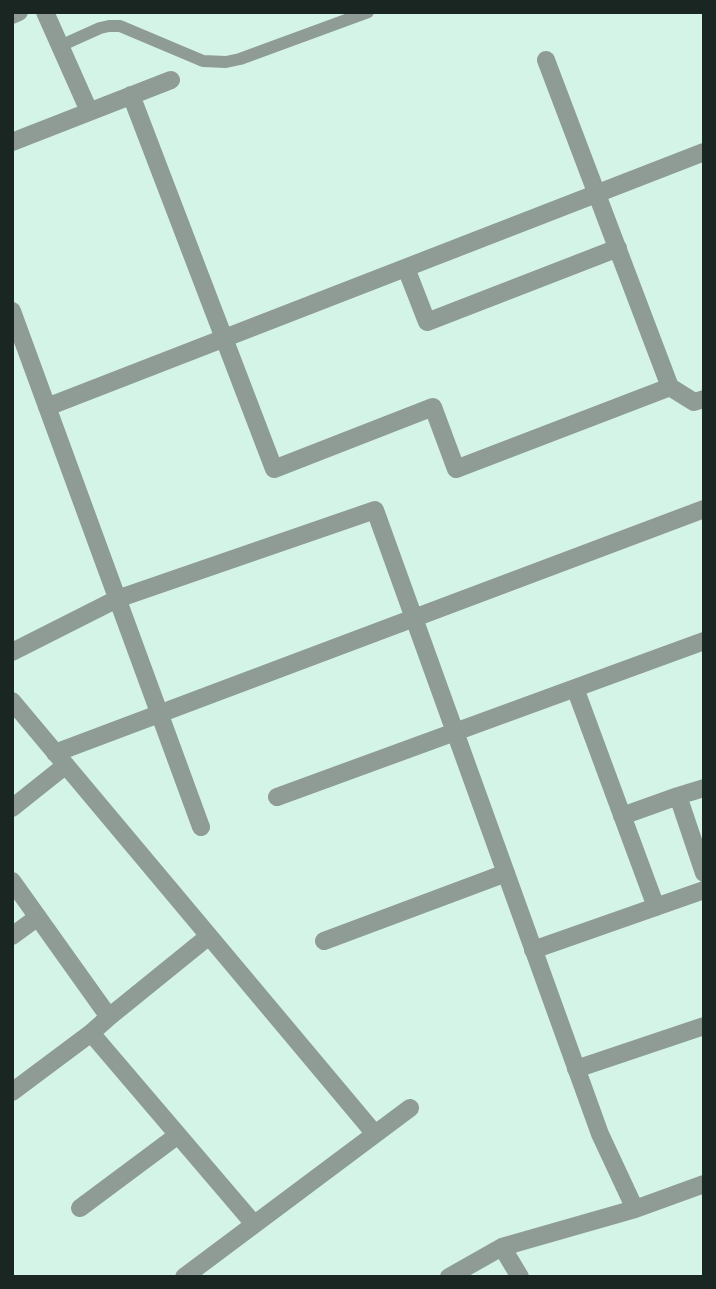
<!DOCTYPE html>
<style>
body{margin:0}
#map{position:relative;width:716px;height:1289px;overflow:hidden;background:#d5f4e8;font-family:Helvetica,sans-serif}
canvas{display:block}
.frame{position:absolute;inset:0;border:14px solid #1a2621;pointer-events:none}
</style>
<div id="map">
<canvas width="716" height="1289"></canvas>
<div class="frame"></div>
</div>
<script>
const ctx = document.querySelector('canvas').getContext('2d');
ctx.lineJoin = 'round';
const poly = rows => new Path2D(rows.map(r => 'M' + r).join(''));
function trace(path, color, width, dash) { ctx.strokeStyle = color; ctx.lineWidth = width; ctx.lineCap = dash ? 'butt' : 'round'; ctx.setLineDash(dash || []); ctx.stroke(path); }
trace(poly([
 [60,46,100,28,109,26,120,26,203,61,226,62,240,59,368,12]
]), '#8f9c96', 12);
trace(poly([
 [45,12,89,111],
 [12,15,19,12],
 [131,95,274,469,433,407,456,469,670,387,546,60],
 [12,142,171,80],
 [406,268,427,322,618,248],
 [12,311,201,827],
 [670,387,694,402,704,399],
 [47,407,704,152],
 [12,652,117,599,375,510,600,1134,635,1209],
 [575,688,656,907],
 [12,701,375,1134],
 [55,753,704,509],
 [704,788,678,796,704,873],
 [277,797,704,641],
 [12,808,66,765],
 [622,816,678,796],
 [12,881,109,1017,91,1033,254,1224],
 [12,936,38,917],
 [324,941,506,873],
 [533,950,704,890],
 [109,1017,209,936],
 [576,1069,704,1026],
 [12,1092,91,1033],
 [80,1208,178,1135],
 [502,1247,520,1277],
 [184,1277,410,1108],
 [449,1277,502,1247,635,1209,704,1184]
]), '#8f9c96', 18);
</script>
